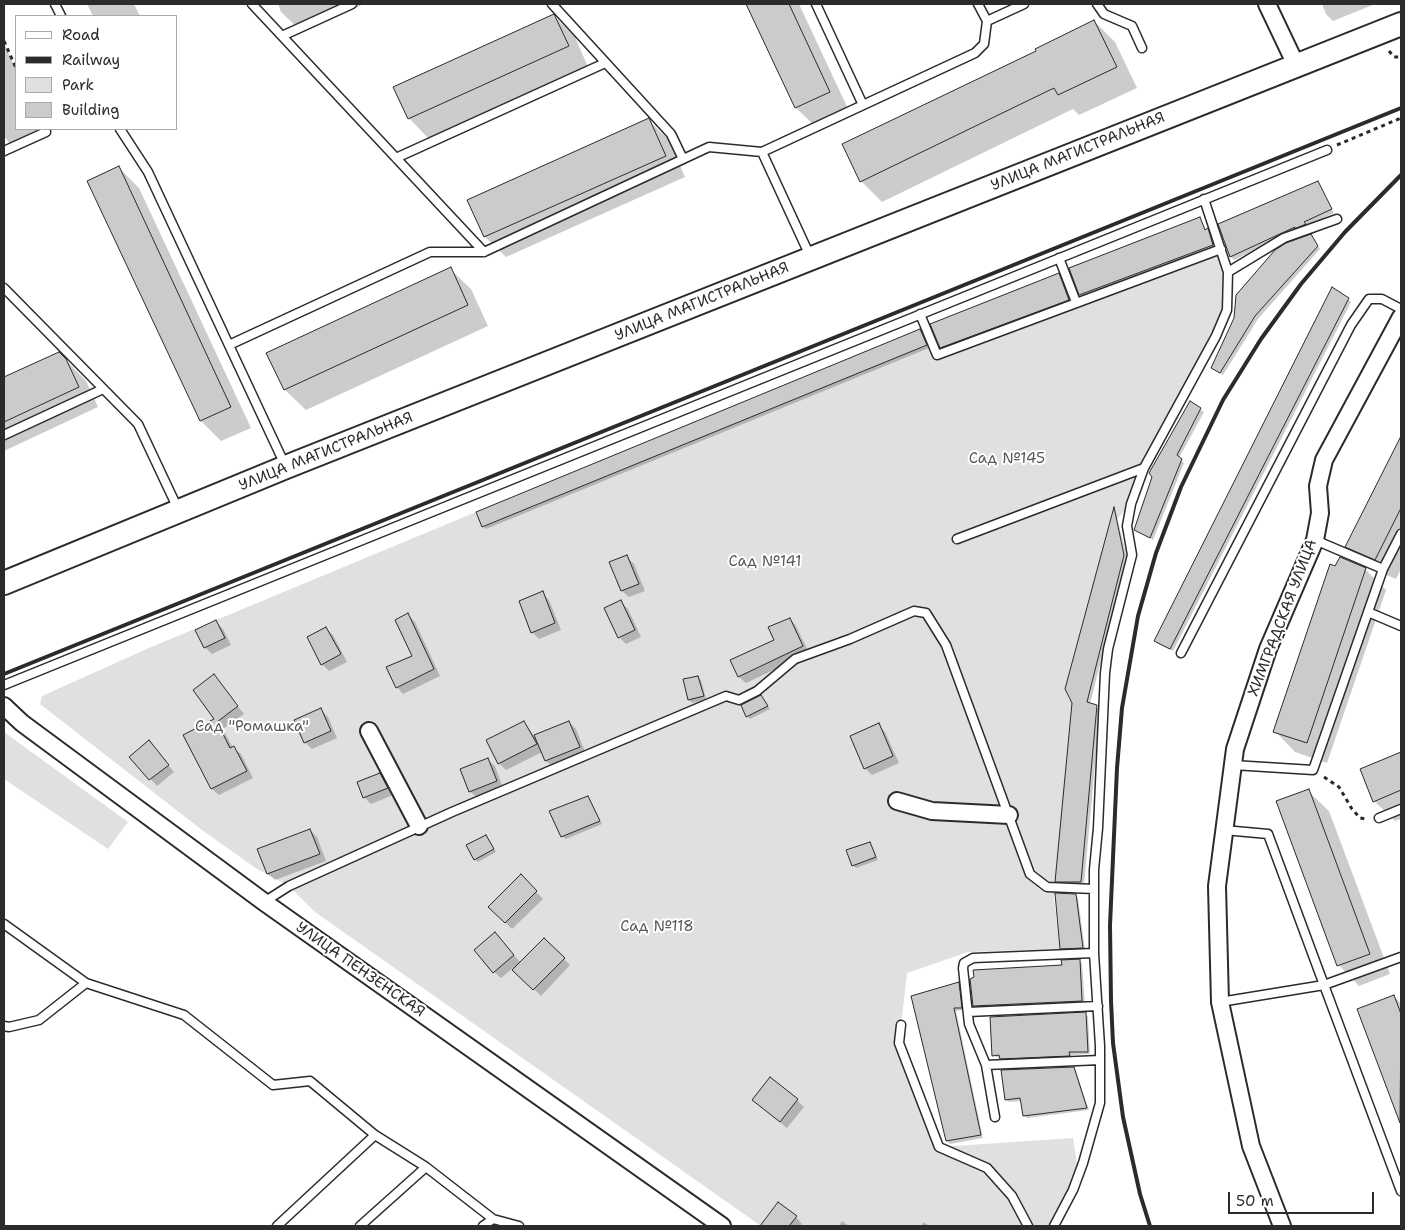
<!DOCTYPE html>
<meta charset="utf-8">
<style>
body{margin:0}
#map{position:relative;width:1405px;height:1230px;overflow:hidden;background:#fff;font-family:"Shantell Sans",sans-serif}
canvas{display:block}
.frame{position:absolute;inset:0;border:5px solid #2b2b2b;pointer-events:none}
.legend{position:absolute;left:15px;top:15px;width:162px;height:115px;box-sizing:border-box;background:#fff;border:1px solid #aaa;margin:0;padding:6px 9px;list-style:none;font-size:15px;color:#2b2b2b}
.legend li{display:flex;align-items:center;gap:10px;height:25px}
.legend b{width:25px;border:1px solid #aaa}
.scale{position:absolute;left:1228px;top:1192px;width:146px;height:22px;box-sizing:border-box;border:2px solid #2b2b2b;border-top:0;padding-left:6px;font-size:15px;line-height:18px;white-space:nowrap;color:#2b2b2b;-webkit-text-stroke:4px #fff;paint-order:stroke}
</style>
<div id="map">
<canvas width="1405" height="1230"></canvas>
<div class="frame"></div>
<ul class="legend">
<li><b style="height:6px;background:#fff"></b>Road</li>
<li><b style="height:6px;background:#2b2b2b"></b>Railway</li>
<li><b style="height:14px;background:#e0e0e0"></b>Park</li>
<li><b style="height:14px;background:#cbcbcb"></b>Building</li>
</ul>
<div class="scale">50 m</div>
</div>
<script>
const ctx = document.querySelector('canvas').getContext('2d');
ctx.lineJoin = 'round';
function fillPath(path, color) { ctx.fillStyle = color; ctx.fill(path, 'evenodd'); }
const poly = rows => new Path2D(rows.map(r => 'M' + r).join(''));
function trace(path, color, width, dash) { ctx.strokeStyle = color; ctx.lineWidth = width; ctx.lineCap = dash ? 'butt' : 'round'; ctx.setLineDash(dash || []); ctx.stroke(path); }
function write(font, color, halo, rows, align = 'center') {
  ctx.font = font + ' "Shantell Sans",sans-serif'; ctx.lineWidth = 4; ctx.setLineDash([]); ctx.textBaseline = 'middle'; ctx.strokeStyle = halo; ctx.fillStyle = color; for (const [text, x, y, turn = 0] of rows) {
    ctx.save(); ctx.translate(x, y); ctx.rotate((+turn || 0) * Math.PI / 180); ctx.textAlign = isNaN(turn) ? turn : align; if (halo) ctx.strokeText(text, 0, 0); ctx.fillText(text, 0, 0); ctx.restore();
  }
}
fillPath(poly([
 [1221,249,1228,272,1227,310,1145,468,1131,504,1109,528,1065,689,1072,703,1054,899,1060,949,968,952,907,973,899,1043,939,1147,1073,1138,1077,1164,1069,1189,1048,1226,761,1226,315,912,289,886,257,869,202,830,40,704,42,696,149,648,476,512,483,527,932,342,937,355],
 [4,732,128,822,108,849,4,779]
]), '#e0e0e0');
fillPath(poly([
 [87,4,134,4,140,16,93,16],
 [278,4,364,4,302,32,281,12],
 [748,4,799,4,850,113,817,128,796,108],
 [1322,4,1375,4,1333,21,1326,14],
 [554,16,575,37,588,67,429,139,409,118],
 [1094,21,1115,42,1137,88,1079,115,1073,109,882,202,861,181,1038,52],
 [4,43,16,70,16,129,44,129,46,133,13,148,4,136],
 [648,120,669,140,685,177,506,257,485,237,469,200],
 [118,167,139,188,251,428,221,441,201,421],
 [1317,183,1334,213,1306,226,1307,227,1297,230,1234,260,1231,257,1220,224],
 [1200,218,1206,230,1210,233,1215,248,1083,297,1080,294],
 [1311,236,1320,249,1258,319,1223,375,1216,371,1213,368],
 [450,269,471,289,488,326,306,410,285,390,268,353],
 [1058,274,1071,301,944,350,941,347],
 [1348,299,1351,302,1173,651,1158,644,1155,641],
 [920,331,929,348,486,529,483,526],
 [59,353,86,381,98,407,4,451,4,379],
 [1190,403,1204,412,1179,458,1184,463,1153,540,1136,530],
 [1401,438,1401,569,1396,579,1367,567,1346,546],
 [1115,509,1127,558,1090,704,1100,709,1084,885,1059,884,1056,881,1073,703,1066,689],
 [627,557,634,564,645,591,629,597,622,591],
 [1365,569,1386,590,1327,763,1295,752,1275,731],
 [542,593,549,600,561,630,539,639,532,632],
 [621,602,628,609,641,637,626,644,619,637],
 [408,615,415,622,440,676,403,694,397,687,413,657],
 [790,619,796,626,809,653,746,683,739,677,731,660,775,640],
 [216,622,223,629,231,645,212,654,205,647],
 [326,629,333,635,347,662,329,671,322,664],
 [214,676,244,714,223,729,233,748,241,754,253,778,219,795,212,789,185,736,216,719],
 [698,677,701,680,706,699,693,703,689,700,685,680],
 [761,696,770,709,750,719,747,716],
 [321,710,328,717,337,738,312,749,305,742],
 [524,722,534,736,569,722,576,729,586,754,553,767,546,761,542,752,506,770,499,763,488,741],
 [879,725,885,732,899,763,872,775,865,768],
 [155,749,174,772,157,786,131,757],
 [1401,754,1401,819,1395,821,1374,801,1362,769],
 [488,760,495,766,503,788,477,798,470,791],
 [380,774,393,795,371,804,364,797],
 [1308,791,1329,811,1390,974,1359,986,1339,965],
 [588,798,602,824,566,839,562,836],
 [310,830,317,837,326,861,275,880,268,874,259,850],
 [485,836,496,852,478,862,475,859],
 [870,843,878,860,856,868,853,865],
 [521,876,543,899,512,929,490,907],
 [1075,895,1078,898,1085,950,1064,951,1061,948],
 [544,939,570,965,541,996,513,968,501,978,494,972,502,941,521,963],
 [1079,960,1082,964,1085,1004,977,1009,974,1006],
 [958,983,961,986,964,1010,956,1011,983,1138,950,1144,947,1141,912,996],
 [1394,996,1401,1004,1401,1124,1358,1009],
 [1085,1013,1088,1017,1090,1054,1071,1055,1072,1058,1004,1061,993,1055],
 [1073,1068,1076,1071,1089,1110,1027,1118,1024,1115,1022,1101,1009,1102,1006,1099],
 [797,1100,804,1107,787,1128,760,1106],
 [796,1217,802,1224,800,1226,770,1226,765,1222],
 [842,1221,849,1226,839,1226],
 [924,1222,929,1226,921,1226]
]), '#0003');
const building = poly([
 [746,4,789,4,830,92,795,108,746,4],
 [554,14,569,46,408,119,393,87,554,14],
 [1094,20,1117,67,1058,95,1054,88,860,182,842,144,1036,51,1035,49,1094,20],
 [649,118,666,156,484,237,467,200,649,118],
 [119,166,231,407,200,421,87,181,119,166],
 [1318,181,1332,209,1304,222,1306,224,1294,229,1295,227,1230,257,1218,224,1318,181],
 [1200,217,1205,230,1208,228,1213,245,1079,295,1069,268,1200,217],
 [1311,234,1318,246,1255,316,1220,373,1211,368,1234,318,1236,295,1275,250,1286,243,1311,234],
 [451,267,468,305,284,390,266,353,451,267],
 [1059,273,1069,300,940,348,930,324,1059,273],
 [1332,287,1349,298,1170,649,1154,641,1332,287],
 [920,329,927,345,482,527,476,512,920,329],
 [59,352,66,359,79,387,4,422,4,377,59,352],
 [1190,401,1201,408,1177,455,1182,459,1150,538,1134,530,1152,477,1149,473,1190,401],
 [1401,436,1401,508,1375,560,1345,547,1401,436],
 [1114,507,1124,555,1087,702,1097,705,1081,882,1055,882,1072,703,1065,689,1114,507],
 [627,555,639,584,621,591,609,562,627,555],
 [1340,557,1366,568,1307,743,1273,732,1330,564,1335,566,1340,557],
 [543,591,555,623,531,633,519,601,543,591],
 [621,600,635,630,618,638,604,608,621,600],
 [408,613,434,669,396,688,386,667,412,656,395,620,408,613],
 [790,618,803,646,738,677,730,660,774,640,768,627,790,618],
 [216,620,225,638,204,648,195,630,216,620],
 [326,627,341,654,321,665,307,637,326,627],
 [214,674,238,706,217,722,230,748,234,746,247,771,211,789,183,735,214,719,193,690,214,674],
 [698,676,704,696,688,700,683,679,698,676],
 [761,695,768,706,746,717,741,705,761,695],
 [321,708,331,731,304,743,294,720,321,708],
 [524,721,537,744,498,764,486,740,524,721],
 [569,721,580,747,545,761,534,735,569,721],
 [879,723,893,756,864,769,850,736,879,723],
 [149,740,169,765,149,780,129,757,149,740],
 [1401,752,1401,790,1373,802,1360,769,1401,752],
 [488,758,497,781,469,792,460,769,488,758],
 [380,773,388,788,363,798,357,782,380,773],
 [1309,789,1370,954,1337,966,1276,801,1309,789],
 [588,796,600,821,561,837,549,811,588,796],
 [310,829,320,854,267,874,257,849,310,829],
 [486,835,494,849,474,860,466,845,486,835],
 [870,842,876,857,852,866,846,850,870,842],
 [521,874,537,891,505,923,488,907,521,874],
 [1055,893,1076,894,1083,948,1060,949,1055,893],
 [495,932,514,955,493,973,474,950,495,932],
 [544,938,565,958,533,990,512,970,544,938],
 [1080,959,1082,1001,973,1006,970,979,974,977,973,970,1062,965,1061,960,1080,959],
 [959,982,962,1008,954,1008,981,1135,946,1141,911,996,959,982],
 [1394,995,1401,1014,1400,1123,1357,1009,1394,995],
 [1086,1012,1088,1052,1069,1052,1070,1056,1000,1059,999,1055,992,1056,990,1017,1086,1012],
 [1074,1067,1087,1108,1023,1116,1020,1098,1005,1100,1001,1070,1074,1067],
 [770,1077,798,1099,780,1122,752,1100,770,1077],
 [778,1202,797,1216,789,1226,760,1226,778,1202]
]);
fillPath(building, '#cbcbcb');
trace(building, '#2b2b2b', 1);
const lane = poly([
 [55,4,61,16],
 [252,4,484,252],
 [552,4,671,134,683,159],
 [816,4,863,105],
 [978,4,987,21],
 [1097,4,1104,14,1132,26,1142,48],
 [282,36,352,4],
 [120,129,148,172,285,465],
 [4,151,46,132],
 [762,152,810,256],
 [396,158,605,63],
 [1059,258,1076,302],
 [1228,272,1284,238,1337,219],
 [4,288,138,424,178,509],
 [920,314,937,355,1221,249],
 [229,345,430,252,484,252,709,147,762,152,975,53,984,44,987,21,1024,4],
 [4,435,103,389],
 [957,539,1144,468],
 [1315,540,1383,569],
 [1368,612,1401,626],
 [1181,653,1351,325,1369,299,1382,299,1401,309],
 [4,685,1327,150],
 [1233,765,1313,770,1383,569,1401,534],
 [1379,818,1401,809],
 [264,902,289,886,452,812,726,696,739,700,757,691,795,659,850,639,914,611,926,613,946,645,1030,874,1047,887,1094,889],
 [4,924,86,983,184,1015,273,1085,310,1081,375,1135,426,1167,493,1219],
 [1401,957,1324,985,1401,1191],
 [1220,1002,1324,985,1268,834,1224,830],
 [968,1012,1098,1006],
 [901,1025,899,1043,939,1147,987,1168,1012,1196,1028,1226],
 [4,1026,9,1027,39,1020,86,983],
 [986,1065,1100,1060],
 [995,1117,986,1065,969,1024,963,968,964,963,973,958,1094,953],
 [277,1226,375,1135],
 [360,1226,426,1167],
 [483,1226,493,1219,519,1226],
 [1054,1226,1073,1190,1083,1163,1100,1103,1100,1046,1094,953,1094,870,1098,828,1105,673,1108,649,1132,555,1127,526,1131,504,1144,468,1216,336,1227,310,1228,272,1204,199]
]);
const street = poly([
 [1267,4,1296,65],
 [4,706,22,723,264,902,722,1226],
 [369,731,419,826],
 [897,801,932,811,1009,815],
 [1282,1226,1251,1146,1220,1002,1217,886,1235,749,1268,649,1315,540,1320,513,1318,486,1324,460,1401,317]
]);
const secondary = poly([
 [4,583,286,467,1401,24]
]);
trace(lane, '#2b2b2b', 11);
trace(street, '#2b2b2b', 20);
trace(secondary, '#2b2b2b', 26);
trace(poly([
 [4,41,16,68],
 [1389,51,1394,57,1401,57],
 [1337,145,1401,118],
 [1324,777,1339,787,1352,809,1360,818,1366,819]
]), '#2b2b2b', 3, [4, 4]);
trace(lane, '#fff', 8);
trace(street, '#fff', 16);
trace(secondary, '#fff', 22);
trace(poly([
 [4,674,1401,108],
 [1150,1226,1140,1194,1123,1117,1113,1043,1111,1001,1110,925,1117,768,1122,708,1138,616,1156,553,1181,487,1223,400,1261,339,1301,284,1345,232,1401,175]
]), '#2b2b2b', 4);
write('15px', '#2b2b2b', '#fff', [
 ["УЛИЦА МАГИСТРАЛЬНАЯ",1078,152,-22],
 ["УЛИЦА МАГИСТРАЛЬНАЯ",702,302,-22],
 ["УЛИЦА МАГИСТРАЛЬНАЯ",326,452,-22],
 ["ХИМГРАДСКАЯ УЛИЦА",1283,618,-69],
 ["УЛИЦА ПЕНЗЕНСКАЯ",360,970,35]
]);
write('15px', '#585858', '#fff', [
 ["Сад №145",1007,459],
 ["Сад №141",765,562],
 ["Сад \"Ромашка\"",252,727],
 ["Сад №118",657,927]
]);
</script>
